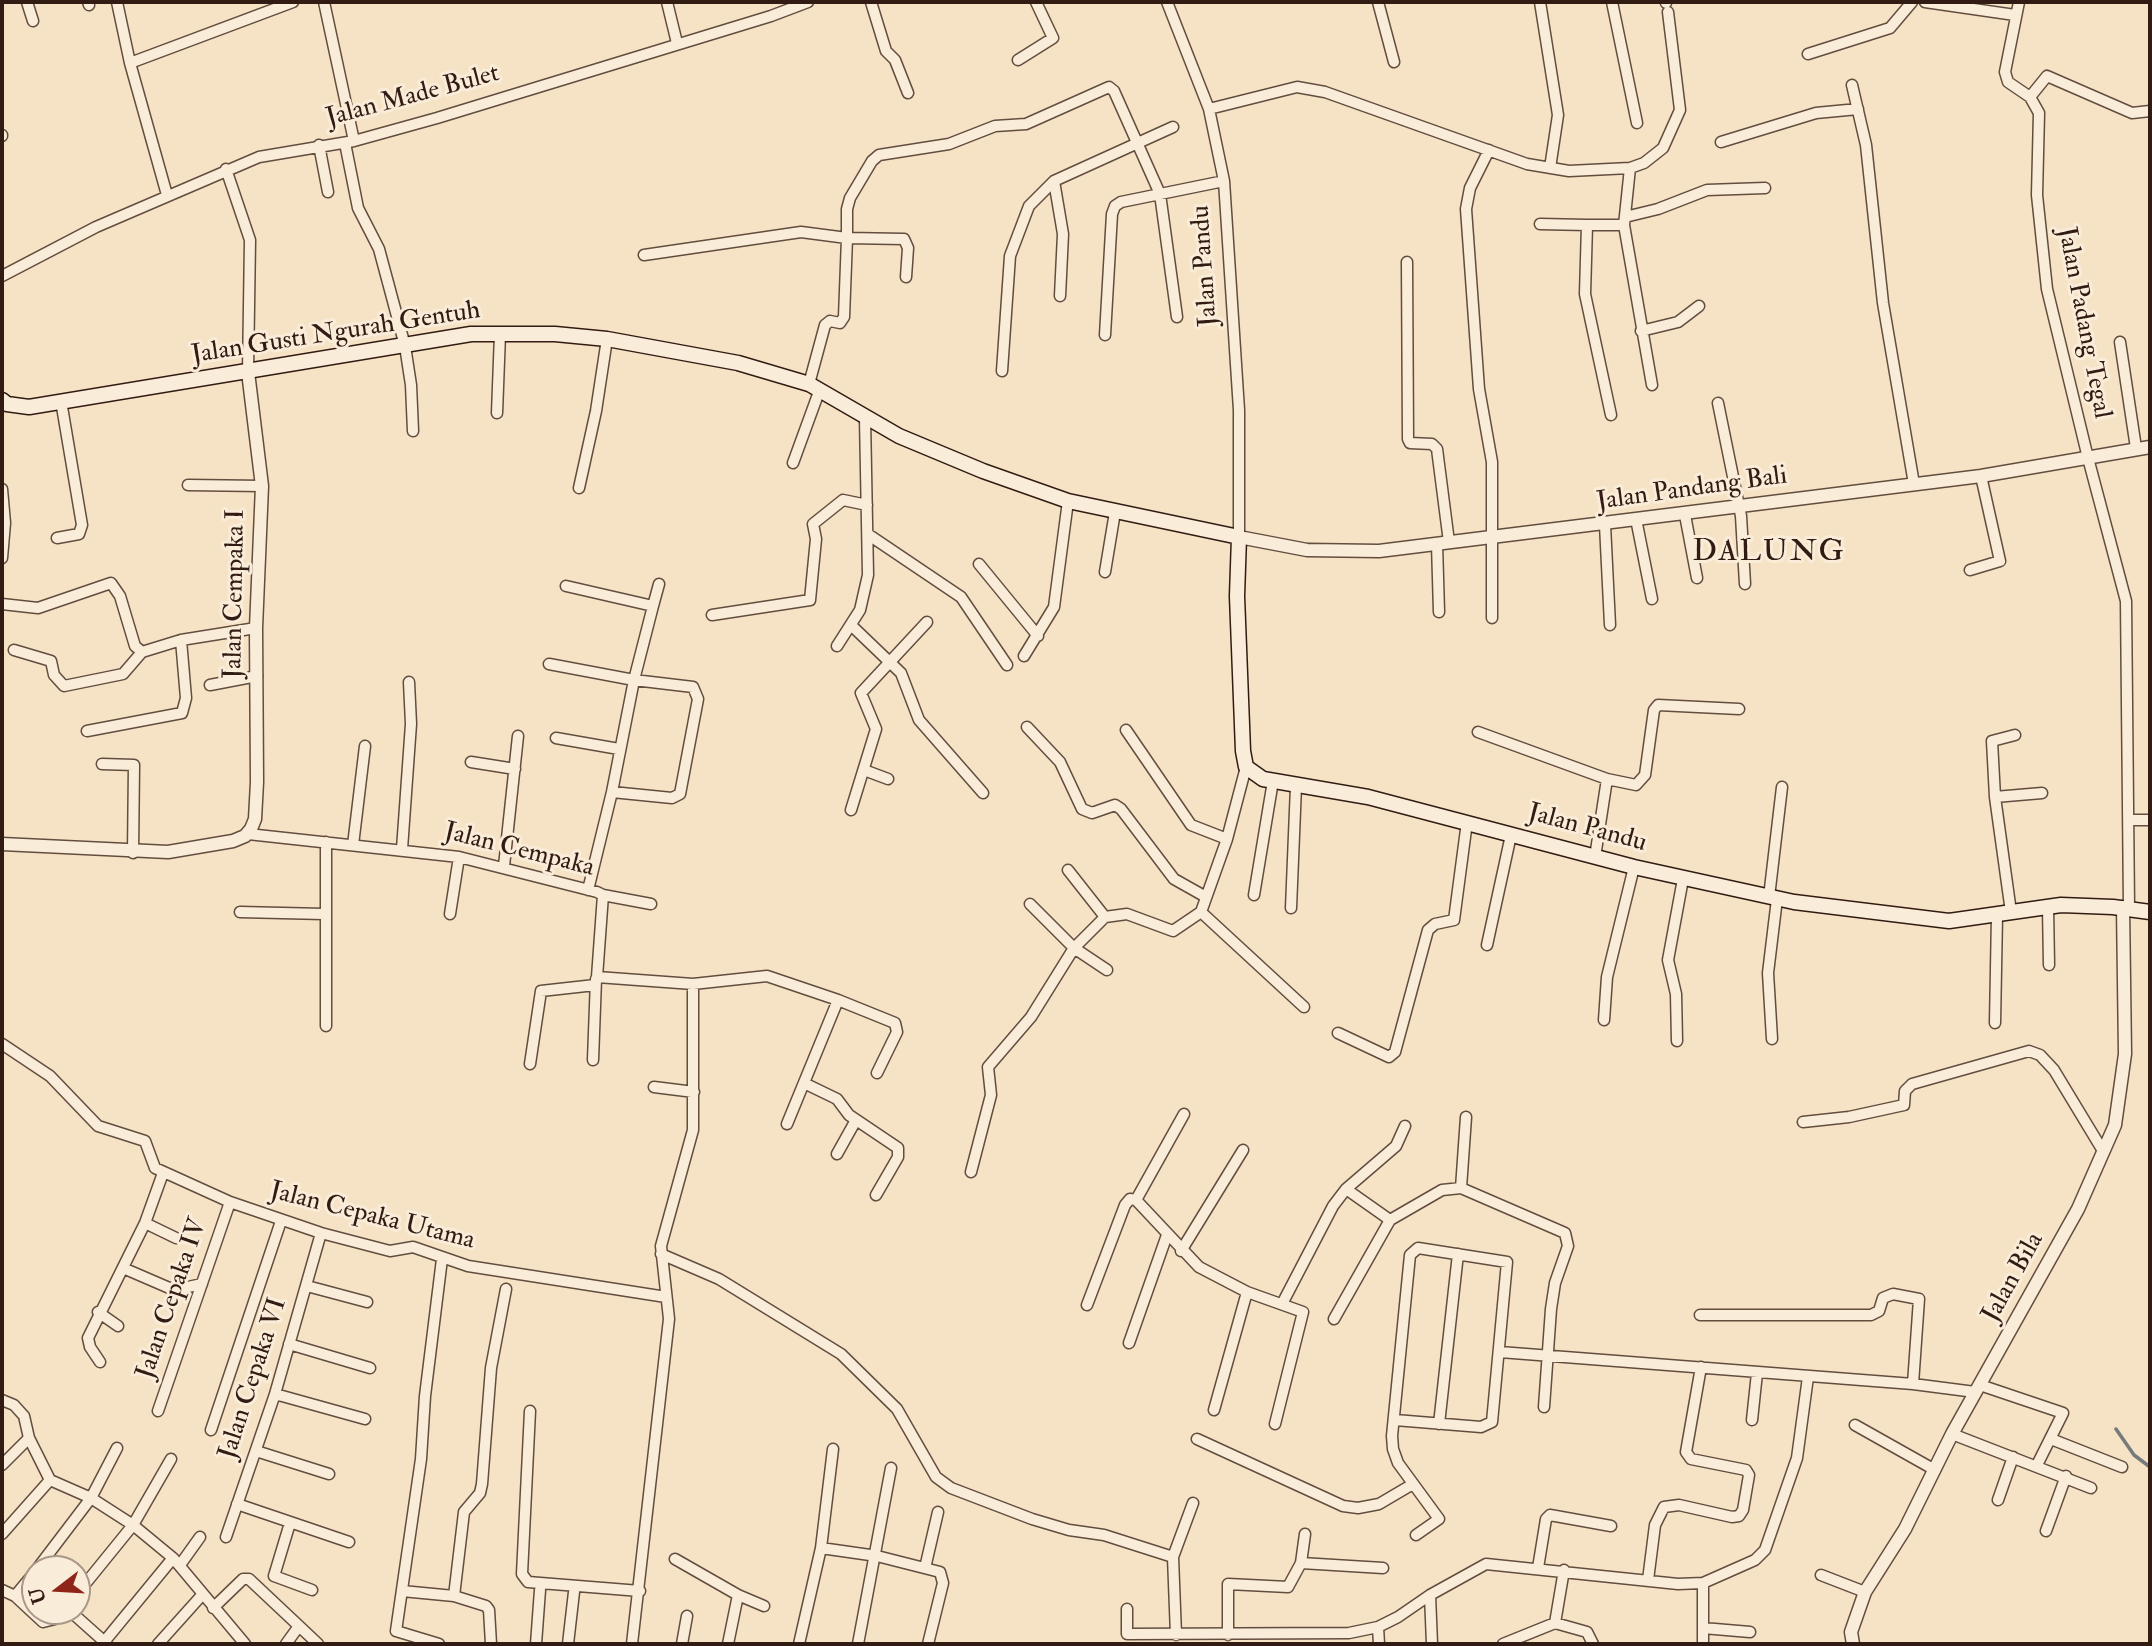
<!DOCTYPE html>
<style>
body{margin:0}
#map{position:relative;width:2152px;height:1646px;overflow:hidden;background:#f6e2c5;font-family:"IM FELL Double Pica",serif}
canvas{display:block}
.frame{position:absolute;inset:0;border:4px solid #321b12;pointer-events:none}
.north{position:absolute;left:21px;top:1555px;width:70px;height:70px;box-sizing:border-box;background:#f9ecd9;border:2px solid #a99889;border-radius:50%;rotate:253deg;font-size:19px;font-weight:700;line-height:28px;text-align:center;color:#321b12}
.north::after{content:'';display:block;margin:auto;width:24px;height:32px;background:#8f2418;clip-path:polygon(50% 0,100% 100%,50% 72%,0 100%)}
</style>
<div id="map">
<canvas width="2152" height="1646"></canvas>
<div class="frame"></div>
<div class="north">U</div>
</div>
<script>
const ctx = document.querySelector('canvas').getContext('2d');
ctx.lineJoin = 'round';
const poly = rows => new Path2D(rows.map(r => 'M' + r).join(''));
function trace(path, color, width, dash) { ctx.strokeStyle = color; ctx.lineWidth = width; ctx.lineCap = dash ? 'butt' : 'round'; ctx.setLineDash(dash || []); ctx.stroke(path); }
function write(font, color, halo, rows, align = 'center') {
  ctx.font = font + ' "IM FELL Double Pica",serif'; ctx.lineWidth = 6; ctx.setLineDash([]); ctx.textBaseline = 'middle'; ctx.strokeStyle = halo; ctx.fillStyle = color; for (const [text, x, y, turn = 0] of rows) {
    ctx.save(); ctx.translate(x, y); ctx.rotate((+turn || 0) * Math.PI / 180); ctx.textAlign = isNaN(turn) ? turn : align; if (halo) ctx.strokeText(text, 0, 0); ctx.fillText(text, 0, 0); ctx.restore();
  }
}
trace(poly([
 [2116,1429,2134,1455,2150,1467]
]), '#757b7a', 3.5);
const minor = poly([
 [27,2,33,21],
 [88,2,89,5],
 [117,2,130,63,167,195],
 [324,2,354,141],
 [667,2,677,43],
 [871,2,886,51,895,60,908,93],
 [1167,2,1209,109,1224,181,1239,410,1239,537],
 [1378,2,1394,62],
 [1540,2,1558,115,1550,168],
 [1612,2,1637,123],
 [1666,2,1666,3],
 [1925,2,2015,15],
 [2019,2,2005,72,2008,82,2030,97,2039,113,2037,195,2047,289,2088,458,2126,601,2129,908],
 [1808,54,1890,28,1912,2],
 [1018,60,1053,38,1036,2],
 [130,63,293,2],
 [1852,85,1866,145,1883,303,1914,484],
 [2030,97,2047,76,2132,113,2150,111],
 [1209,109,1297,87,1325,92,1527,164,1569,171,1630,168,1644,163,1663,148,1680,110,1668,12],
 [2,135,2,136],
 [1721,142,1816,113,1858,109],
 [345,143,358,208,379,249,405,346,411,385,413,431],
 [319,145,328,192],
 [1489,150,1470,188,1466,209,1479,389,1492,462,1492,618],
 [1630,168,1624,225,1652,385],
 [226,169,250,240,248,372],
 [1054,181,1063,234,1060,296],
 [1625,217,1658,209,1707,190,1765,188],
 [1540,224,1587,225],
 [644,255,801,232,847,238,844,317,840,323,830,321,825,325,809,384],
 [1407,262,1408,439,1410,443,1432,444,1437,449,1449,542],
 [2,276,96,227,259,157,354,141,437,118,771,16,808,2],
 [906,277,908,248,904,239,847,238,847,209,850,198,872,161,879,155,949,144,995,126,1026,124,1109,87,1114,91,1160,194,1177,317],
 [1641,331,1678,322,1699,306],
 [1105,335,1112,214,1115,206,1121,202,1224,181],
 [2120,342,2136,448],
 [1002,371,1010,256,1029,206,1054,181,1173,127],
 [1718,403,1741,516,1745,584],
 [497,413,500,334],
 [1611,415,1585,294,1587,225,1624,225],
 [793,463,820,389],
 [188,485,262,486],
 [579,488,596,411,607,339],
 [2,489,5,523,2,558],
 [1685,515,1697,578],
 [1636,519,1652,599],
 [1605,525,1610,625],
 [869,535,961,597,1007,665],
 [57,538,79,534,82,525,61,401],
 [1437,544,1439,612],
 [979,564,1038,636],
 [1970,570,2000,561,1981,476],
 [1105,572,1115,512],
 [2,604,38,608,111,583,120,596,135,646,142,652,181,640,256,628],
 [653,606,659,584],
 [712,615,810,600,816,539,813,524,843,500,867,505],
 [852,626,901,673,919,720,983,793],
 [837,646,860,610,868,575,865,418],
 [14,650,51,661,54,675,64,686,123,674,142,652],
 [1024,656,1054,607,1068,501],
 [549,664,634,680,653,606,566,586],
 [210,685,257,676],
 [1027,727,1060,762,1082,809,1092,813,1115,805,1121,809,1174,879,1206,897],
 [1126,730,1191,825,1227,839],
 [87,731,182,713,186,698,181,640],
 [1478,732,1607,779,1636,785,1645,775,1654,710,1658,705,1739,709],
 [556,738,619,749],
 [471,762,515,769],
 [102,764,134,765,133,853],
 [864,770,888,779],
 [1995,797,2042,793],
 [851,810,876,729,861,693,927,622],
 [2133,820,2150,820],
 [248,834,459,857,597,892,603,895,597,977,693,984,767,976,838,1000,787,1124],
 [326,842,326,1026],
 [353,845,365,746],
 [402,849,411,724,409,682],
 [1595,857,1607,779],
 [504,866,518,736],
 [1068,870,1105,917],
 [588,890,612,792,634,680,693,687,698,699,680,794,672,798,612,792],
 [603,895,651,904],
 [1254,895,1273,781],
 [1769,897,1782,787],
 [1030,904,1074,948,1107,970],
 [2048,907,2049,965],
 [1291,908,1296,786],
 [240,912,324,914],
 [1201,912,1304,1007],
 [2011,912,1995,797,1992,741,2015,735],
 [450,914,459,857],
 [1487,945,1511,835],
 [838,1000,895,1023,897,1032,877,1073],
 [1604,1020,1607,977,1634,867],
 [1995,1023,1997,915],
 [1338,1033,1389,1057,1395,1052,1428,930,1435,924,1454,920,1467,822],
 [1772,1039,1768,973,1777,899],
 [1677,1041,1676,994,1668,960,1683,879],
 [2,1044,50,1076,98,1126,145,1141,155,1168,230,1202,321,1233,390,1251,413,1247,468,1266,666,1297],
 [593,1060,596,979],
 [530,1064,541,991,595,985],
 [806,1084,837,1099,849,1115,898,1148,898,1157,876,1195],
 [654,1087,694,1092],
 [1803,1122,1849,1117,1904,1105,1905,1091,1912,1084,2029,1051,2040,1055,2054,1070,2103,1151],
 [837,1154,856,1120],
 [971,1172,991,1095,988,1067,1031,1017,1074,948,1105,917,1127,914,1173,931,1201,912,1227,839,1246,767],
 [1461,1188,1466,1117],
 [1346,1189,1390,1220],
 [1136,1200,1184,1114],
 [1390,1220,1442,1190,1461,1188,1565,1233,1568,1246,1555,1283,1551,1309,1544,1407],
 [145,1223,176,1238],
 [1181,1251,1243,1150],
 [661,1254,719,1279,841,1354,897,1409,936,1477,951,1488,1032,1519,1069,1530,1104,1535,1173,1557],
 [123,1268,174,1290,202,1284],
 [307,1286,367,1302],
 [1282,1304,1333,1206,1346,1189,1396,1146,1405,1126],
 [1087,1305,1125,1205,1130,1199,1136,1200,1199,1267,1247,1292,1303,1312,1275,1424],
 [98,1312,118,1326],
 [1700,1315,1871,1315,1879,1311,1883,1298,1893,1294,1919,1299,1913,1384],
 [1334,1319,1390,1220],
 [1129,1343,1167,1235],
 [289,1344,370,1368],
 [1500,1352,1913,1384,1975,1392],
 [100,1362,90,1347,88,1338,145,1223,163,1173],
 [1980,1385,2063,1413,2037,1465],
 [275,1394,365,1419],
 [2,1400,14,1405,24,1416,29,1438,50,1480,91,1498,133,1525,173,1558,245,1644],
 [1214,1410,1247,1292],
 [158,1411,230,1202],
 [530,1411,522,1574,528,1582,640,1591],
 [1395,1420,1481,1427,1492,1422,1507,1262,1418,1248,1410,1255,1392,1436,1393,1449,1398,1463,1439,1519,1416,1535],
 [1752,1420,1757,1373],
 [1439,1424,1458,1254],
 [1855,1425,1935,1470],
 [211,1430,281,1221],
 [1952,1434,2091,1488],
 [1197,1439,1343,1506,1358,1508,1379,1504,1413,1484],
 [2051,1439,2122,1467],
 [256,1451,329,1474],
 [2,1465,29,1438],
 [1998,1500,2013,1457],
 [237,1504,349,1542],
 [290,1523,274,1576,312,1590],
 [2046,1531,2066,1476],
 [2,1534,50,1480],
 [226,1537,275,1394,321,1233],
 [821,1548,877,1556,940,1572,943,1583,928,1644],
 [675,1559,738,1595,728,1644],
 [1301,1563,1383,1568],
 [180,1565,200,1537],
 [925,1568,938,1512],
 [1538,1568,1546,1519,1550,1515,1611,1526],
 [37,1569,91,1498,117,1448],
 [1821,1575,1865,1592],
 [1648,1580,1655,1525,1664,1507,1679,1505,1732,1517,1739,1516,1743,1510,1749,1475,1746,1470,1691,1459,1686,1452,1701,1367],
 [1703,1583,1703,1644],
 [2,1590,15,1596,43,1622,55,1619,63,1611],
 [402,1591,454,1596],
 [77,1594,133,1525,171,1459],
 [738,1595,764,1606],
 [1430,1595,1432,1644],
 [15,1596,35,1572],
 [213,1608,243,1579,249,1579,299,1626,286,1644],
 [1127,1609,1127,1634,1349,1633,1378,1627,1398,1617,1430,1595,1486,1564,1678,1584,1703,1583,1755,1560,1765,1550,1797,1458,1808,1377],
 [70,1611,107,1644],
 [1555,1623,1587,1632,1593,1644],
 [299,1626,318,1644],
 [1378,1627,1379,1644],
 [1703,1628,1750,1632],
 [1176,1635,1173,1557,1193,1503],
 [1228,1635,1228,1584,1288,1587,1301,1563,1305,1534],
 [104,1642,173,1558],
 [158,1644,202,1595],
 [439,1644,396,1631,421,1459,425,1396,442,1259],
 [491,1644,489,1610,486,1606,454,1596,464,1512,480,1493,482,1484,491,1368,506,1289],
 [536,1644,540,1590],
 [568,1644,574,1592],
 [632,1644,669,1319,661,1246,693,1130,693,984],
 [682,1644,687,1616],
 [799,1644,821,1548,833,1449],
 [858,1644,891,1468],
 [1503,1644,1555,1623,1564,1570]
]);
const tertiary = poly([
 [1239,537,1307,550,1379,551,1981,476,2150,447],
 [2,844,168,852,233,841,245,836,251,829,255,819,257,782,256,628,262,486,248,372],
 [1853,1644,1851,1632,1865,1592,1905,1529,1952,1434,2078,1209,2115,1125,2125,1054,2123,907]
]);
const secondary = poly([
 [2,400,7,404,29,407,471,334,555,334,607,339,738,363,809,384,899,436,983,471,1068,501,1239,537,1237,596,1243,751,1246,767,1263,779,1368,797,1634,867,1794,902,1949,921,2061,905,2113,907,2150,912]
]);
trace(minor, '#634d3f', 13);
trace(tertiary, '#634d3f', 15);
trace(secondary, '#321b12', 17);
trace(minor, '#f9ecd9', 10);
trace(tertiary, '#f9ecd9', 12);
trace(secondary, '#f9ecd9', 14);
write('26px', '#321b12', '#f9ecd9', [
 ["Jalan Made Bulet",413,97,-15],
 ["Jalan Pandu",1206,266,-94],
 ["Jalan Padang Tegal",2083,323,79],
 ["Jalan Gusti Ngurah Gentuh",336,334,-9],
 ["Jalan Pandang Bali",1692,490,-8],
 ["Jalan Cempaka I",236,594,-89],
 ["Jalan Pandu",1587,829,15],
 ["Jalan Cempaka",519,851,14],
 ["Jalan Cepaka Utama",372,1217,14],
 ["Jalan Bila",2014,1278,-61],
 ["Jalan Cepaka IV",173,1299,-71],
 ["Jalan Cepaka VI",254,1379,-72]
]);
ctx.letterSpacing = '2px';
write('30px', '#321b12', '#f9ecd9', [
 ["DALUNG",1769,554]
]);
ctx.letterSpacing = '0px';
</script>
